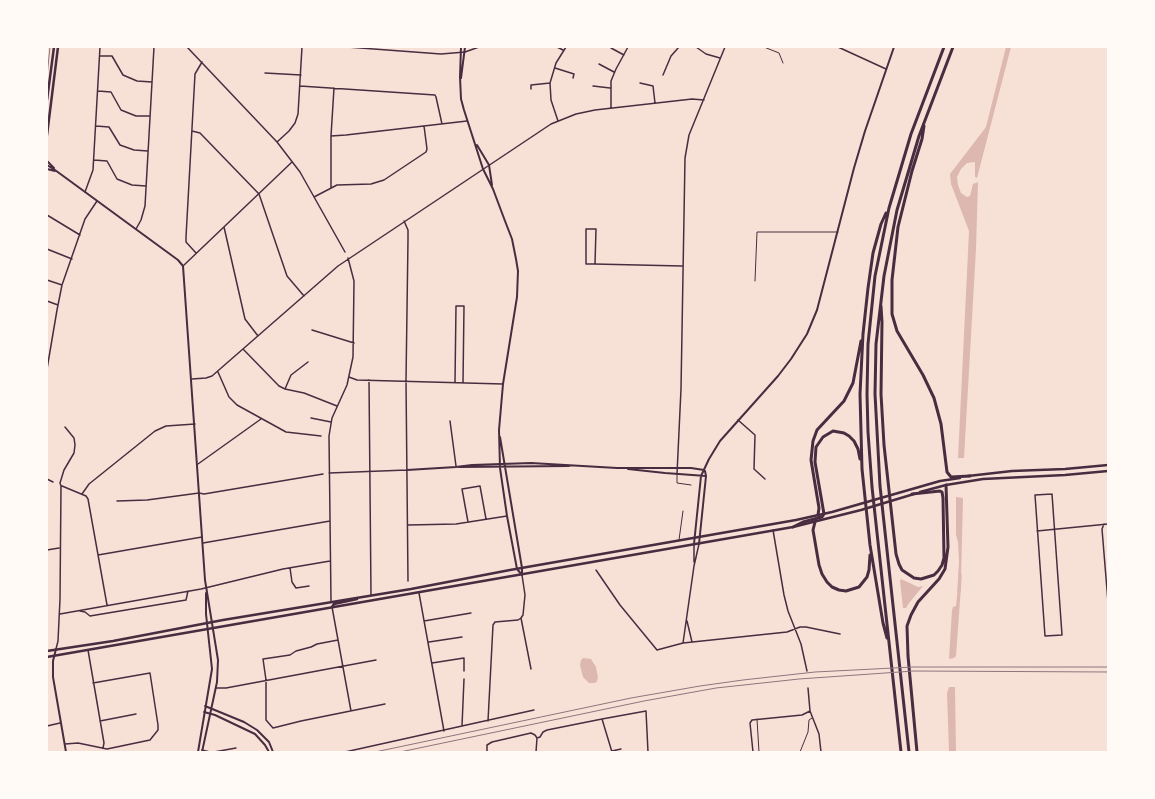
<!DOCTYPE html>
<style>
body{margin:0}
#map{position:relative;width:1155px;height:799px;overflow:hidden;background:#f7e1d7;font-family:Signika,sans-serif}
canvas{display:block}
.frame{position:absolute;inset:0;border:48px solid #fffaf5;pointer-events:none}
</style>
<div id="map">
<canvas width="1155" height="799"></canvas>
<div class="frame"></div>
</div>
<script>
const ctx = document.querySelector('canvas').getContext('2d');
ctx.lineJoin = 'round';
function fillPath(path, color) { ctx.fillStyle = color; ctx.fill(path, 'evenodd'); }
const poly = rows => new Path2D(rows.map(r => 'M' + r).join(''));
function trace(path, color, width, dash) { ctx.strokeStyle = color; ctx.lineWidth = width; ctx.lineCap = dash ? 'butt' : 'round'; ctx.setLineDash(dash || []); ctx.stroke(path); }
fillPath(poly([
 [1006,47,1011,47,977,178,975,177,975,162,967,163,961,169,957,177,958,185,961,193,967,197,970,196,973,184,978,182,976,249,964,458,958,458,969,231,951,184,950,174,986,127],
 [956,497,963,498,961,579,958,579,959,561,958,542,956,535],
 [901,579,918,587,923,586,909,603,906,608,903,608,900,581],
 [960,586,961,587,956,656,954,658,949,659,952,610,953,607,956,606,958,587],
 [583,658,591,659,596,667,598,677,597,681,595,683,589,683,583,677,580,665,581,660],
 [949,687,955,687,956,752,949,752,947,693]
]), '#dcb8b0');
trace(poly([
 [959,591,960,575]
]), '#dcb8b0', 3.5);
trace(poly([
 [764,47,779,53,783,63],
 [755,281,757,232,838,232],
 [677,474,677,483,691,485],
 [679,540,683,511],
 [757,719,759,752],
 [800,752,808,732,809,720,812,718]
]), '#4a2c40', 1);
trace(poly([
 [140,47,154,47],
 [187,47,277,142,300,172,345,252],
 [347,47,441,54,465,52,479,47],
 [557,47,563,50],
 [696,47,706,54,720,58],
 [838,47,886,69],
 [611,48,624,55],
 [100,56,112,56,123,75,137,81,152,82],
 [599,64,614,72],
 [555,68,574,74,573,78],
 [265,73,301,75],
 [663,75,671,56,679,47],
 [640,83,653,86,655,103],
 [300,86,435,95,436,97,442,124],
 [593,86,610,88],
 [531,89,531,85,550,83],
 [98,91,111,92,121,110,136,116,150,116],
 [611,108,611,81,616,69,628,47],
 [558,121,551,100,550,83,556,63,566,47],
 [96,126,109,127,120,145,134,150,148,151],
 [192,131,200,133,259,194,287,276,304,296],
 [331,136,346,135,467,121],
 [277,142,289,131,295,123,298,114,302,47],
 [94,160,107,161,117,179,132,185,146,186],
 [331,187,331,136,334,88],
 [85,192,93,170,100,47],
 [314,197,337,185,371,184,384,180,426,152,427,149,424,126],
 [47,215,80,235],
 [404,221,408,230,408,239,406,381,408,581],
 [224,227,245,319,258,336],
 [136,229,141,220,145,206,154,47],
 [47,249,72,259],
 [196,253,186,242,186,237,195,74,202,62],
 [595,264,596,229,586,229,586,264,594,264,682,266],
 [183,266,292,162],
 [47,280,62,285],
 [47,301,58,305],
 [312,330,354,343],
 [243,349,279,386,285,389,304,393,337,406],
 [47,369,57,310,62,285,85,219,97,201],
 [218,372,229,397,237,405,286,432,321,436],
 [349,377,357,380,503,384],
 [192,379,206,378,212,376,338,266,551,124,576,114,595,110,692,99,704,100],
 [369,380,371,595],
 [455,382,456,306,464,306,463,383],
 [285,389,291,375,308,362],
 [311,418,331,422],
 [738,420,755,435,754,469,765,479],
 [450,421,456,466],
 [198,464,261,419],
 [329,473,407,470],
 [677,474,681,389,685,158,689,135,725,47],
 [47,479,53,482],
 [62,486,86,496,88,499,107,605],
 [82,494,89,484,155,431,166,426,195,424],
 [1052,494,1062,635,1045,636,1035,495,1052,494],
 [117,501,147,500,199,493,204,494,323,474],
 [468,522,462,489,480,486,486,519],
 [1104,524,1102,529,1108,602],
 [408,525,456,524,507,516],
 [773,530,784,595,788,611,801,644,807,671],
 [1037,531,1108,524],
 [203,543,330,521],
 [47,550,59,548],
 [98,555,202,537],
 [694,562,694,544],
 [290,568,292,582,296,588,309,586],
 [596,570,620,605,657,650,683,643,787,632,800,627,806,627,840,634],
 [522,575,525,595,523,615,521,618,531,669],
 [419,593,444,731],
 [331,601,329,436,332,418,347,385,353,357,354,281,348,258],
 [332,607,351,711],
 [80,611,85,612,90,616,186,600,188,591],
 [60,614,201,589,283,569,330,561],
 [424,621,471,613],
 [687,621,692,642],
 [338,640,317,644,311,647,296,651,290,655,263,659,266,680,266,720,273,728,301,721,385,704],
 [429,642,462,637],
 [683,643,694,566,699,544],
 [56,649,58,641,60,599,61,486,60,483,64,470,74,453,75,445,74,438,65,427],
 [88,650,104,743,103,748],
 [432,663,464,658,464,671],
 [216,688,226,688,376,660],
 [808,688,810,711,819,734,821,752],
 [100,721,136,714],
 [488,721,493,625,495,622,518,620,521,618],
 [47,726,60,723],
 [462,726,464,679],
 [537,738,540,737,543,732,547,730,602,719],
 [65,744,78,743,107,749,150,740,158,730,158,725,150,673,93,683],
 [202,750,210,752],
 [612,751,621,749],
 [214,752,236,748],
 [345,752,534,710],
 [487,752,487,745,492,742,531,733,535,735,537,738],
 [536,752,537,738],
 [612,752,602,719,646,711,648,752],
 [753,752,750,723,752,720,802,715,810,711]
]), '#4a2c40', 1.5);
trace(poly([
 [461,47,460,77,461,99,464,110,483,169,493,189,505,221,512,239,516,259,518,271,517,297,503,384,499,430,500,468,507,516,517,569,522,575],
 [461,78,465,47],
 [477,145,489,165,492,185],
 [47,161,54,168],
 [47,165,55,170,178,260,183,266,205,580,218,660,217,682,202,752],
 [47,169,55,171],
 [500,437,522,568,522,575],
 [459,467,569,466],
 [628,469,665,473,706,476],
 [407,470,456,467,472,465,531,463,617,468,691,468,704,470],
 [694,544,701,476,709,459,720,441,778,376,791,359,807,334,817,310,854,168,865,131,894,47],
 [699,544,706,476,705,471],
 [56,649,53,661,53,677,66,752],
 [205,706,244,722,257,730,269,742,273,752],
 [204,712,215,715,255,734,265,745,269,752],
 [198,752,212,669,206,614,206,593]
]), '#4a2c40', 2);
trace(poly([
 [968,476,1012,471,1065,469,1108,465],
 [920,492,946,485,983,479,1065,475,1108,471],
 [332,607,334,604,357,599],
 [47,651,113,641,223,620,411,589,510,570,796,520,832,512,940,481,960,478],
 [47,657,793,527,861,510,914,494]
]), '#4a2c40', 2.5);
trace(poly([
 [47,100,54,47],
 [47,135,58,47]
]), '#4a2c40', 2.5);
trace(poly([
 [924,126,922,139,912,171,898,227,892,280,892,314,897,331,923,375,934,398,941,424,947,472,951,477,970,476],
 [886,213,881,224,873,253,868,288,863,334,860,394,862,469,870,545,883,623,887,638],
 [881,306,882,322,881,394,884,445,896,554,899,564,902,570,914,578,921,579,934,575,938,571,942,565,944,558,943,498,942,492,940,491,912,494],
 [818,515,819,508,811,460,813,441,817,430,844,401,853,383,861,341],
 [815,522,813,530,819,565,822,574,827,582,832,587,839,590,846,591,859,587,867,577,869,570,870,555],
 [793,527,803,522,822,517,824,514,815,462,816,447,823,437,833,431,844,433,849,436,854,441,858,449,860,459],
 [901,752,872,487,868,432,867,394,868,344,875,276,889,208,911,134,944,47],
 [909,752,880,486,875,394,876,344,884,276,897,210,919,136,953,47],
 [917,752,908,656,907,626,911,615,918,602,939,579,945,569,948,547,946,485]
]), '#4a2c40', 3);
trace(poly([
 [47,76,50,47],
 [375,752,631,698,700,686,743,680,815,672,913,667,1108,667]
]), '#8f747c', 1);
trace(poly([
 [400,752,644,701,716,688,799,679,914,671,1108,672]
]), '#8f747c', 1);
</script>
